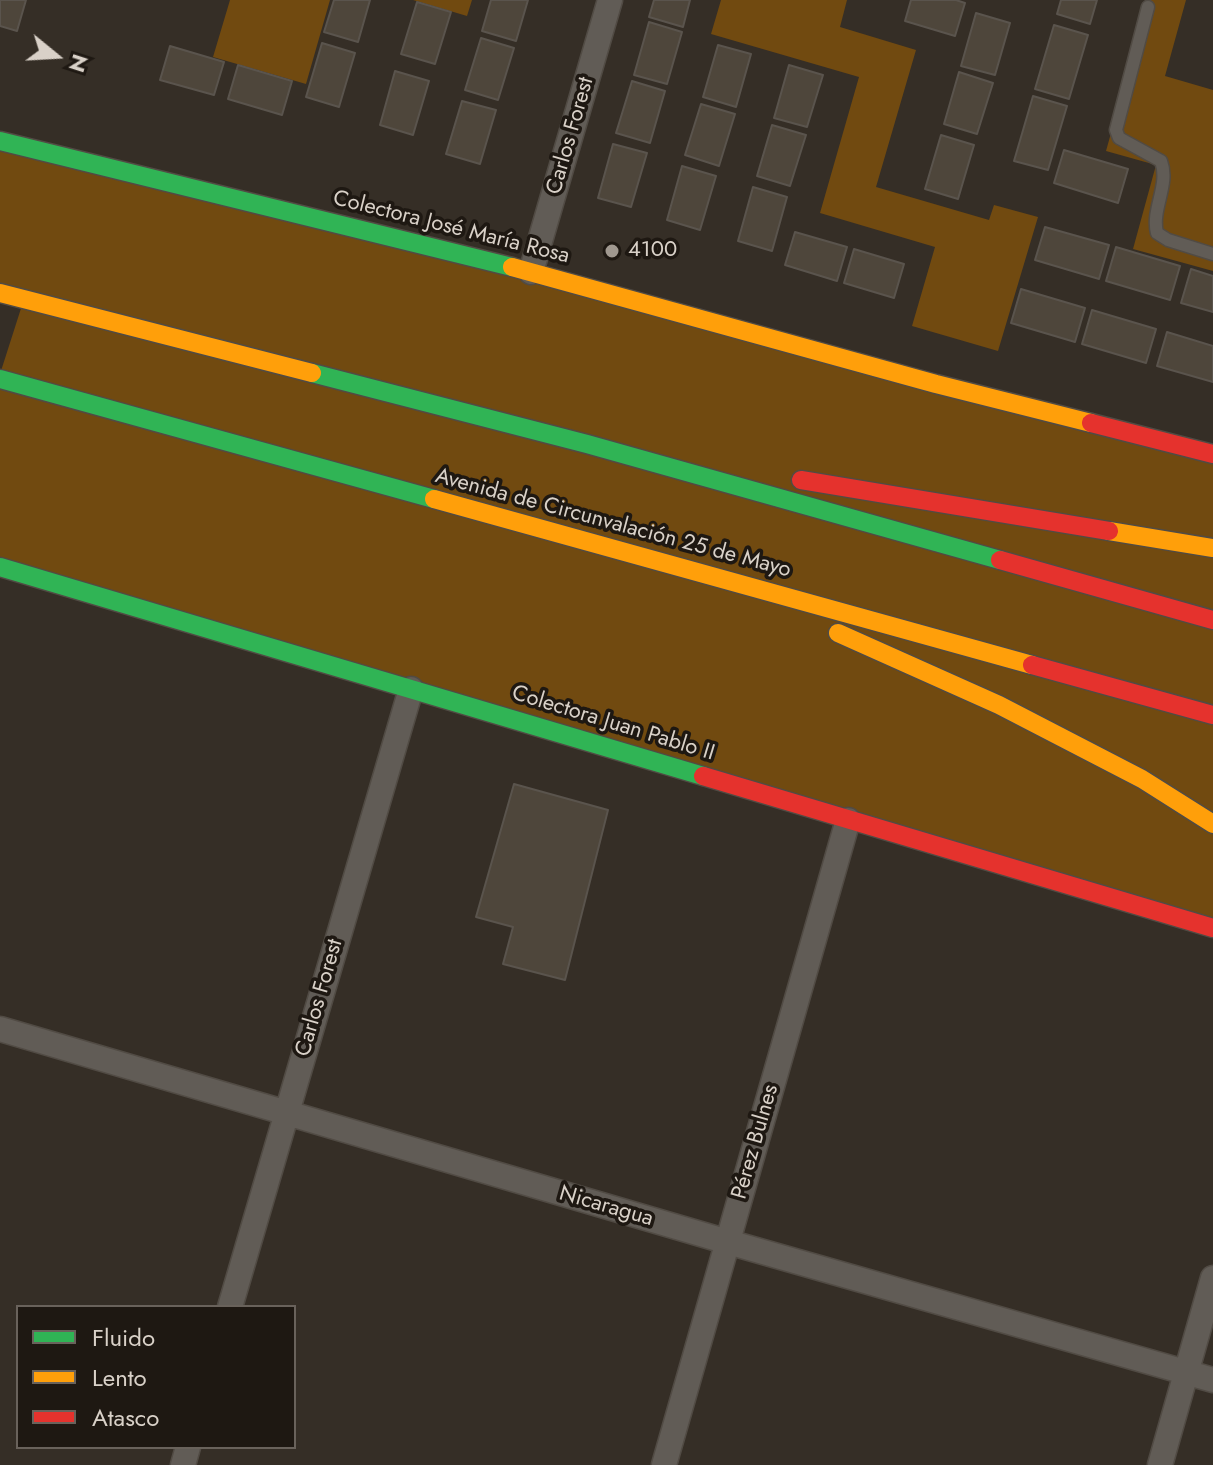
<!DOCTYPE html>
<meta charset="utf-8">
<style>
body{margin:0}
#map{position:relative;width:1213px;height:1465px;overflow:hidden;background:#352e26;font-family:Jost,sans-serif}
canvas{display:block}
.legend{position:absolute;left:16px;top:1305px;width:280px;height:144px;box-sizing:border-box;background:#1e1812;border:2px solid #69625b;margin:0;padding:10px 14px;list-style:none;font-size:24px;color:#d9d1c8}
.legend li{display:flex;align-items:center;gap:16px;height:40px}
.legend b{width:40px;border:2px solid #69625b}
.north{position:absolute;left:16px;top:16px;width:80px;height:80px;-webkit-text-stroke:6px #1e1812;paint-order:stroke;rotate:108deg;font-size:22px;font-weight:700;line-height:32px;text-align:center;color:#d9d1c8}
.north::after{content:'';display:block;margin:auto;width:28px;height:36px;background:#d9d1c8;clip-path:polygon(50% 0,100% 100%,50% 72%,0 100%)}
</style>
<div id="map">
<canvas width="1213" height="1465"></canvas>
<ul class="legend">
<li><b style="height:10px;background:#30b455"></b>Fluido</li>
<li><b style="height:10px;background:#ff9f0a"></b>Lento</li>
<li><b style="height:10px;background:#e5322d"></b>Atasco</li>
</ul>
<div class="north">N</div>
</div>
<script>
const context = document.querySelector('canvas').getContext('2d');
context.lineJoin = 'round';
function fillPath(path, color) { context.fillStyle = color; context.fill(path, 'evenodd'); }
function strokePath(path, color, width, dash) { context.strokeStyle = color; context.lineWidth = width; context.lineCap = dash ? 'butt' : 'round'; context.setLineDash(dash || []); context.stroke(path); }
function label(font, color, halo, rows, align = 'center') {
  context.font = font + ' Jost,sans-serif'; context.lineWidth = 7; context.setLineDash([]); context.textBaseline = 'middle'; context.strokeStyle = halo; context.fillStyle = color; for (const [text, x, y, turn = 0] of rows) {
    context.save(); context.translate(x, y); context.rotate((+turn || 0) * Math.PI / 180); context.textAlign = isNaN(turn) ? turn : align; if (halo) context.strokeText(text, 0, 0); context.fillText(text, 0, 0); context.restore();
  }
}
fillPath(new Path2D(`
 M 230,0 L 330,0 L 306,84 L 213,57 Z
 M 413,0 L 472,0 L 467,16 Z
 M 721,0 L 847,0 L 840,27 L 916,50 L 876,187 L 989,220 L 994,205 L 1038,217 L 998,351 L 912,326 L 935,247 L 820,213 L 859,77 L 711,34 Z
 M 1148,0 L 1186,0 L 1165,76 L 1213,90 L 1213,271 L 1133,249 L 1156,165 L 1106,151 Z
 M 0,141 L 1213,454 L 1213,928 L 0,567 L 0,374 L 24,299 L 0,293 Z`), '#714a10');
const building = new Path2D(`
 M 0,0 L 26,0 L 17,31 L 0,26 Z
 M 334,0 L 370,0 L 358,42 L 324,32 Z
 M 491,0 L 528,0 L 516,41 L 482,31 Z
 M 654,0 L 690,0 L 683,27 L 649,17 Z
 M 911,0 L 956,0 L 965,3 L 955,36 L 905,21 Z
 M 1061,0 L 1097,0 L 1090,24 L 1057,14 Z
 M 417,2 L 451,12 L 435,64 L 401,54 Z
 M 976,13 L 1010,23 L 995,75 L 961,66 Z
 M 649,22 L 682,32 L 667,84 L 634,75 Z
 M 1054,25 L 1088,35 L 1069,99 L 1035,89 Z
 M 481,38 L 514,48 L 498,100 L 465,90 Z
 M 322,43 L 355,53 L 339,107 L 306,97 Z
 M 718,45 L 751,54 L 736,107 L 703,97 Z
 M 170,46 L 224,62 L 214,95 L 160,80 Z
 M 238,65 L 292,81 L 282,115 L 228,99 Z
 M 789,65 L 823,75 L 807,127 L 774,118 Z
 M 395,71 L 429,81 L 413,135 L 380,125 Z
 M 959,72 L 993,83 L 977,134 L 944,124 Z
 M 632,81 L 665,91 L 650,143 L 616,133 Z
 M 1033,96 L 1067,106 L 1048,170 L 1014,161 Z
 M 462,101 L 496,110 L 480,164 L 446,154 Z
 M 701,104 L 735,114 L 719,166 L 685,155 Z
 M 772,125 L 806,135 L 790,186 L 757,176 Z
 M 941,135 L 974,145 L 958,199 L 925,189 Z
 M 613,144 L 647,153 L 631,207 L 598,198 Z
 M 1064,150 L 1128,169 L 1118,203 L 1054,183 Z
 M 682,166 L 716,176 L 700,230 L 667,220 Z
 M 753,187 L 787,197 L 772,251 L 738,241 Z
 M 1045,227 L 1109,245 L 1099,279 L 1035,260 Z
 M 795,232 L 847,247 L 837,281 L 785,265 Z
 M 1116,247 L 1180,266 L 1170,300 L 1106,281 Z
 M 854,249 L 904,264 L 894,298 L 844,283 Z
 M 1191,269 L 1213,276 L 1213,312 L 1181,303 Z
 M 1021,289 L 1085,308 L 1075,342 L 1011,323 Z
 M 1092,310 L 1156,329 L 1146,363 L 1082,344 Z
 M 1167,332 L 1213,346 L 1213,382 L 1157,366 Z
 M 514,784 L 608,810 L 565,980 L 503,964 L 513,927 L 476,917 Z`);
fillPath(building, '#4e463b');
strokePath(building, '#5a544d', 2);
const lane = new Path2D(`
 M 1148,7 L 1116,130 L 1119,138 L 1161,161 C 1170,185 1151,209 1157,233 L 1168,240 L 1213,254`);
const street = new Path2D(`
 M 531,272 L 610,0
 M 0,1029 L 728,1242 L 1213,1380
 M 230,1307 L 411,689
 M 183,1465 L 188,1447
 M 664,1465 L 848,820
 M 1160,1465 L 1213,1278`);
const fast = new Path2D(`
 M 0,141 L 512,267
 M 312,373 L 587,444 L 1000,560
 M 0,379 L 434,499
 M 0,567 L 703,776`);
const slow = new Path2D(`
 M 512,267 L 936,384 L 1091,423
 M 0,293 L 312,373
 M 434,499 L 1032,665
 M 1109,531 L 1213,548
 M 838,633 L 999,705 L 1142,779 L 1213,824`);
const jam = new Path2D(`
 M 1091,423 L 1213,454
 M 801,480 L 1109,531
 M 1000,560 L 1213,620
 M 1032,665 L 1213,715
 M 703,776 L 1213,928`);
strokePath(lane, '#514b44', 15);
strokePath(street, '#514b44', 27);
strokePath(fast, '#514b44', 21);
strokePath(slow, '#514b44', 21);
strokePath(jam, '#514b44', 21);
strokePath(lane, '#615c56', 12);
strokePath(street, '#615c56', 24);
strokePath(fast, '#30b455', 18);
strokePath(slow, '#ff9f0a', 18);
strokePath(jam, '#e5322d', 18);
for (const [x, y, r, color] of [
 [612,251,8,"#a0988f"]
]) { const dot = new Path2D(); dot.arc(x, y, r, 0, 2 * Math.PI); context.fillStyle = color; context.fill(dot); strokePath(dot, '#1e1812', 3); }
label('22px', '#d9d1c8', '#1e1812', [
 ["Carlos Forest",571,136,-74],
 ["Colectora José María Rosa",451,228,14],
 ["Avenida de Circunvalación 25 de Mayo",613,524,15],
 ["Colectora Juan Pablo II",613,724,17],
 ["Carlos Forest",320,998,-74],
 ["Pérez Bulnes",756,1142,-74],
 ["Nicaragua",606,1207,16]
]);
label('22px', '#d9d1c8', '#1e1812', [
 ["4100",628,251]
], 'left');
</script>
